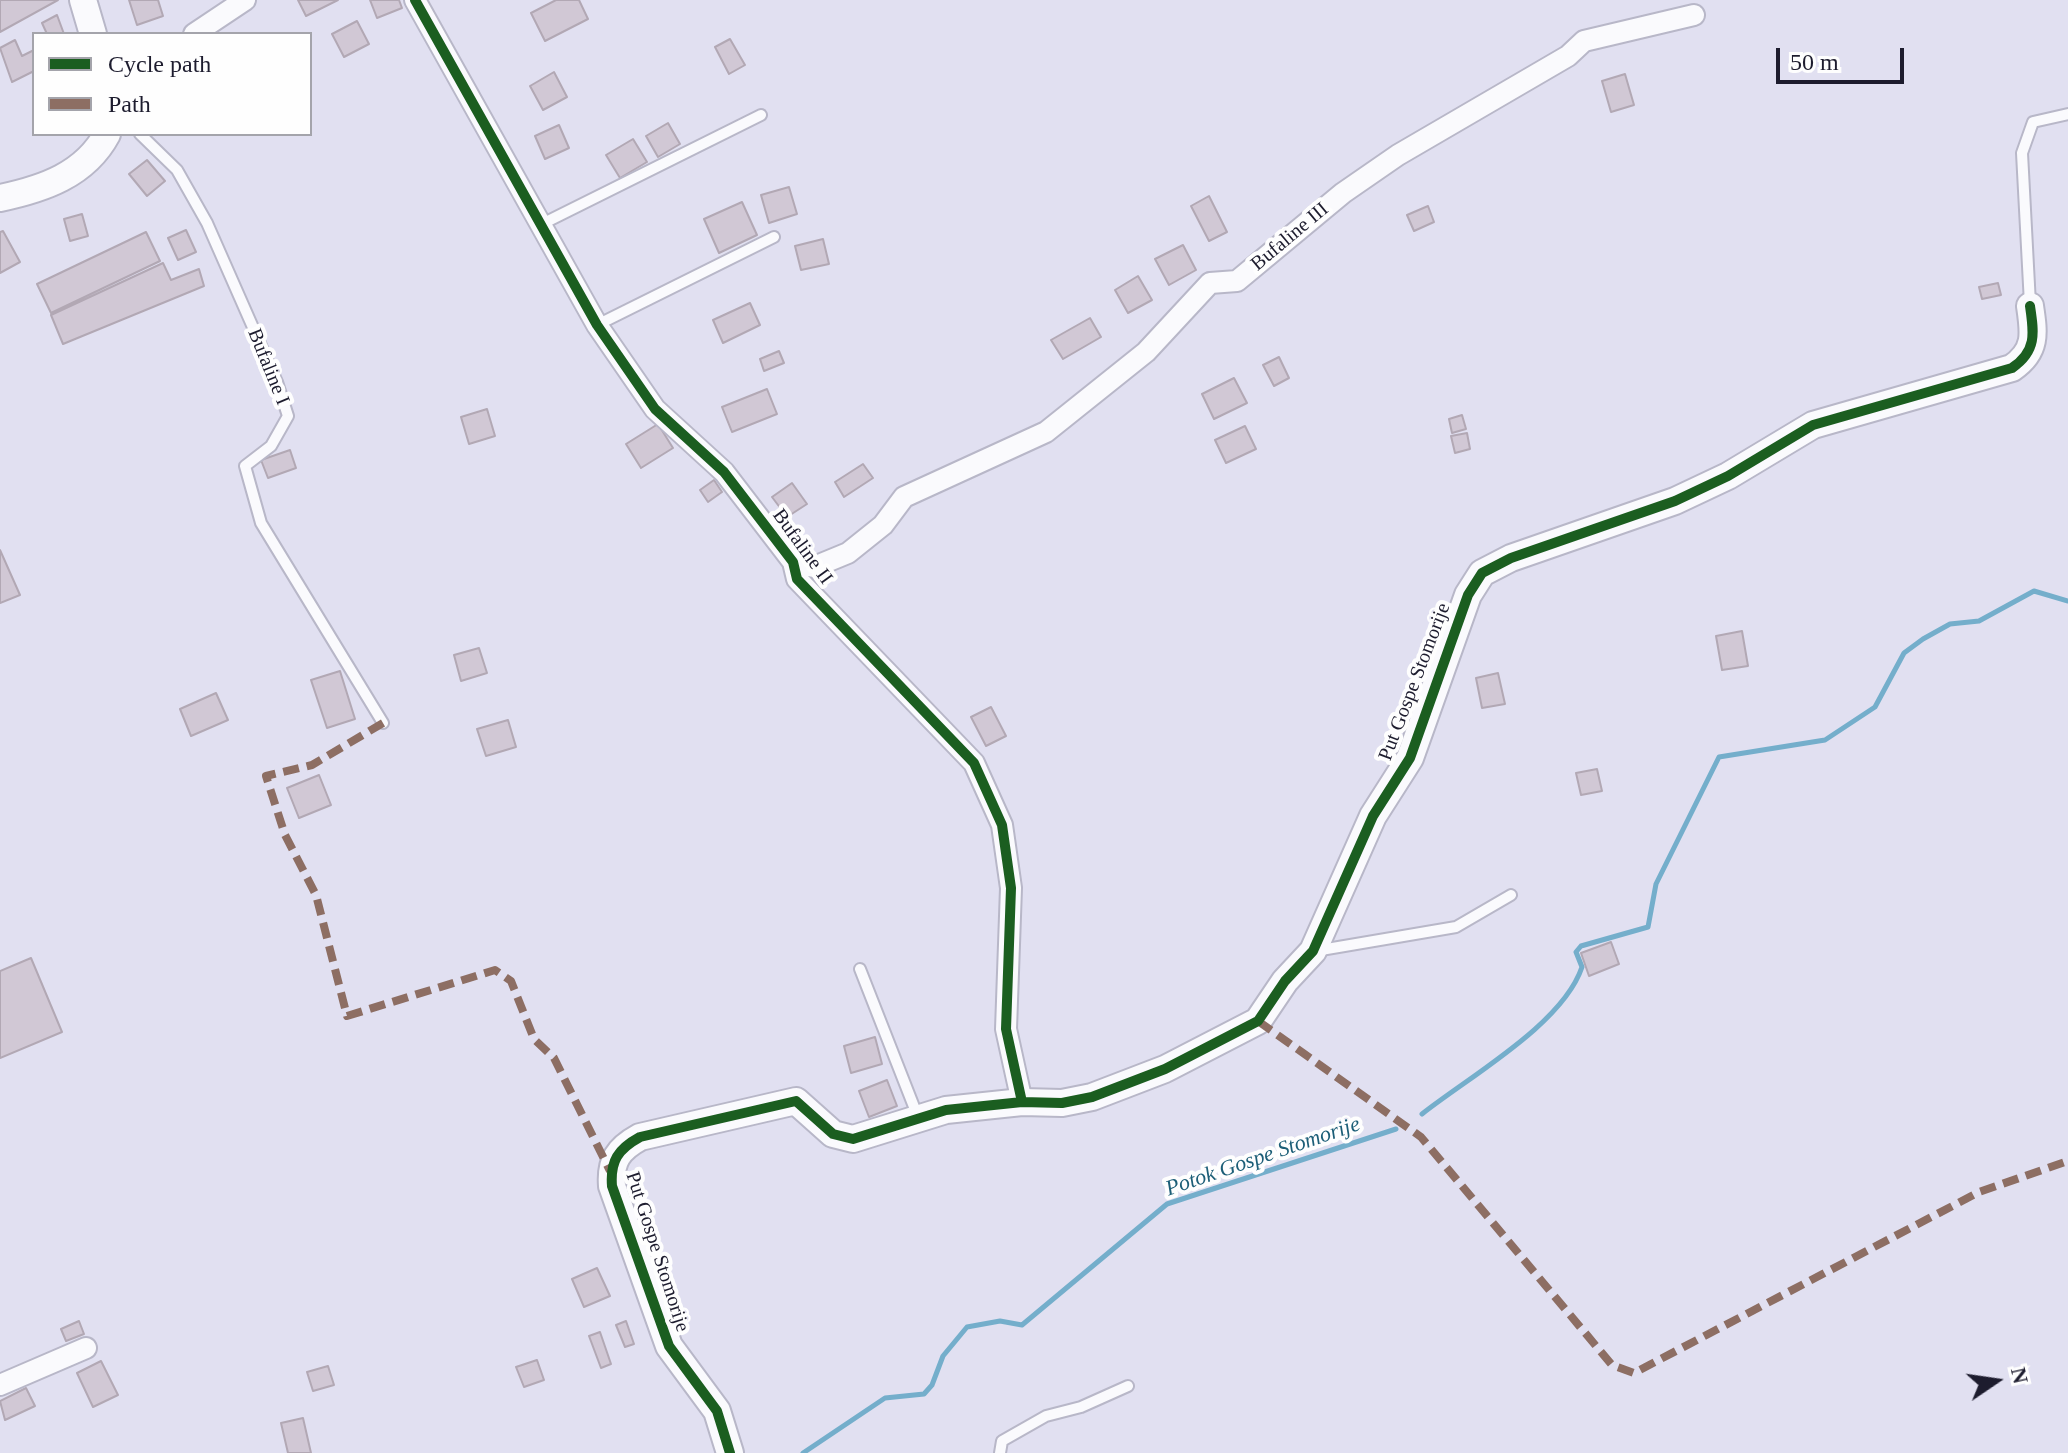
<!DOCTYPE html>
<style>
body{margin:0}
#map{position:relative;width:2068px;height:1453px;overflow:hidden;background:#e1e0f1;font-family:"Times New Roman",serif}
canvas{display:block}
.legend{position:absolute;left:32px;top:32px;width:280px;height:104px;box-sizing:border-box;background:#fefefe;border:2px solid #a4a4ab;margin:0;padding:10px 14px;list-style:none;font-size:24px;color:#1d1c2e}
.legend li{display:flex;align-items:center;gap:16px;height:40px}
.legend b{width:40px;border:2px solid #a4a4ab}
.north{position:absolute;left:1956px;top:1341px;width:80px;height:80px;-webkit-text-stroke:6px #fefefe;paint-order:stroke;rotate:77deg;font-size:22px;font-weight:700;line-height:32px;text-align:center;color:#1d1c2e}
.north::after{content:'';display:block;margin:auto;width:28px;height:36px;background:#1d1c2e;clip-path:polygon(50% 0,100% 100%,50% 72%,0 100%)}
.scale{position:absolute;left:1776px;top:48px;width:128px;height:36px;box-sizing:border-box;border:4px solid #1d1c2e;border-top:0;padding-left:10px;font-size:24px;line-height:28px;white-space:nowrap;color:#1d1c2e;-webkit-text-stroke:6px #fefefe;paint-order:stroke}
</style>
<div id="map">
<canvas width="2068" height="1453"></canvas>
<ul class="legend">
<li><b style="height:10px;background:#1b5e20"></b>Cycle path</li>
<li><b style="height:10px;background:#8d6e63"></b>Path</li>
</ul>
<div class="north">N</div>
<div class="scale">50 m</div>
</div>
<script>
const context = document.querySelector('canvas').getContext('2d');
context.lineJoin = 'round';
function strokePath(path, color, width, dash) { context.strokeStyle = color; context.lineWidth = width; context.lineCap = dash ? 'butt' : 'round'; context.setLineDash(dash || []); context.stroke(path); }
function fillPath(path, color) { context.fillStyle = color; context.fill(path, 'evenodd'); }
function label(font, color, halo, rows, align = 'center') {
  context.font = font + ' "Times New Roman",serif'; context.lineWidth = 8; context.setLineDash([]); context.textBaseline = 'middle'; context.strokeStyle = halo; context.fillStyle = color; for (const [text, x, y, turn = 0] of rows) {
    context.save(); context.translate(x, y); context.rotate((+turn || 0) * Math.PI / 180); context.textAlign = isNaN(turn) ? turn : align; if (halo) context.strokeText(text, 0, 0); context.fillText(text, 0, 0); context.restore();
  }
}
strokePath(new Path2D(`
 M 1422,1114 C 1470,1076 1563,1024 1582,967 L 1576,952 L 1581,946 L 1648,927 L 1656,884 L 1719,757 L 1825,740 L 1875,707 L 1904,653 L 1923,639 L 1950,624 L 1979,621 L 2034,591 L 2068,601
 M 803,1453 L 885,1398 L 924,1394 L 932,1385 L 943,1356 L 967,1327 L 1000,1321 L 1022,1325 L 1167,1204 L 1396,1129`), '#74aecb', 5);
const building = new Path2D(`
 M 0,0 L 58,0 L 0,32 Z
 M 129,0 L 158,0 L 163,16 L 137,25 Z
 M 298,0 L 338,0 L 306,16 Z
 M 370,0 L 399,0 L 402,8 L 377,18 Z
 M 556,0 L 579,0 L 588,19 L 545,41 L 531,13 Z
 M 57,15 L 64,34 L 47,34 L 42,23 Z
 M 357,21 L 369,44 L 344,57 L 332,34 Z
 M 730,39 L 745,65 L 729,74 L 715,47 Z
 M 15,40 L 22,56 L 34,50 L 34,71 L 12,82 L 0,48 Z
 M 554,72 L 567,97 L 543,110 L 530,86 Z
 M 1625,74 L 1634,105 L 1611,112 L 1602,81 Z
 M 668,123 L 680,144 L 658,157 L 646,136 Z
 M 559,125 L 569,148 L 545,159 L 535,136 Z
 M 633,139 L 647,162 L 620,178 L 606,155 Z
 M 147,160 L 165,181 L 147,196 L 129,174 Z
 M 789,187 L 797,214 L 769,223 L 761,195 Z
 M 1209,196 L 1227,232 L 1209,241 L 1191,206 Z
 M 742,202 L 757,235 L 719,253 L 704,219 Z
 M 1428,206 L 1434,222 L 1414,231 L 1407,215 Z
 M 82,214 L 88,236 L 70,241 L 64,219 Z
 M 186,230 L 196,252 L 178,260 L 168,238 Z
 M 3,231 L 20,262 L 0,273 L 0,232 Z
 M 146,232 L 160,261 L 51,313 L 37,284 Z
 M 823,239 L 829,264 L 801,270 L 795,246 Z
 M 1183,245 L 1196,270 L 1169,285 L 1155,259 Z
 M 163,263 L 171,280 L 199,269 L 204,286 L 63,344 L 51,315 Z
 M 1138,276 L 1152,300 L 1128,313 L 1115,290 Z
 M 1998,283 L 2001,295 L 1982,299 L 1979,287 Z
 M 750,303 L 760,325 L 723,343 L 713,320 Z
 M 1090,318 L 1101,337 L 1063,359 L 1051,340 Z
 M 779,351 L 784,363 L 764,371 L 760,359 Z
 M 1279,357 L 1289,378 L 1274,386 L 1263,365 Z
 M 1234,378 L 1247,403 L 1214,419 L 1202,394 Z
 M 767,389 L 777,414 L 732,432 L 722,407 Z
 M 487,409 L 495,436 L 469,444 L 461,417 Z
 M 1462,415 L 1466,429 L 1452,433 L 1449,419 Z
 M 658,424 L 673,448 L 641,468 L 626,444 Z
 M 1245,426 L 1256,449 L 1226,463 L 1215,440 Z
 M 1467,433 L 1470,449 L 1455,453 L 1451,436 Z
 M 290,450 L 296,468 L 268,478 L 261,460 Z
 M 863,464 L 873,478 L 844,497 L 835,482 Z
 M 714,480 L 722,492 L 708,502 L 700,490 Z
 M 792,483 L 807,504 L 787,517 L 772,497 Z
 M 0,550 L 20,595 L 0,603 Z
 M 1742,631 L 1748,666 L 1722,670 L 1716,636 Z
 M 479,648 L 487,673 L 461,681 L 454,655 Z
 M 340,671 L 355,719 L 327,728 L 311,680 Z
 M 1498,673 L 1505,704 L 1482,708 L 1476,678 Z
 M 216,693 L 228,720 L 191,736 L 180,709 Z
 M 991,707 L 1006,736 L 986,746 L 971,717 Z
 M 508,720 L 516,747 L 486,756 L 477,729 Z
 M 1597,769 L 1602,791 L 1581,795 L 1576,773 Z
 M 319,775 L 331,805 L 299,818 L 287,788 Z
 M 1611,942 L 1619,964 L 1589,976 L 1581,953 Z
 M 31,958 L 62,1032 L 0,1058 L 0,971 Z
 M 875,1037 L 882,1064 L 851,1073 L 844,1046 Z
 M 887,1080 L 897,1106 L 869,1117 L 859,1091 Z
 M 597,1268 L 610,1296 L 584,1307 L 572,1279 Z
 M 79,1321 L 84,1334 L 66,1341 L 61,1329 Z
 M 626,1321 L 634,1344 L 625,1347 L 616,1325 Z
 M 600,1332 L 611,1364 L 601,1368 L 589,1336 Z
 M 537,1360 L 544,1380 L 524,1387 L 516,1367 Z
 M 101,1361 L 118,1395 L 93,1407 L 77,1373 Z
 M 328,1366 L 334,1385 L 313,1391 L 307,1372 Z
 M 26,1388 L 35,1406 L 5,1420 L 0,1401 Z
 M 303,1418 L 311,1453 L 288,1453 L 281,1423 Z`);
fillPath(building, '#d1c8d5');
strokePath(building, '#b2a8b4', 2);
const service = new Path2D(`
 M 140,134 L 177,170 L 207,223 L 277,382 L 288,416 L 271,446 L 245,466 L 261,523 L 383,723
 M 542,224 L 761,115
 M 2030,304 L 2022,153 L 2033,122 L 2068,114
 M 597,325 L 774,237
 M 1315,951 L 1456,927 L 1511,895
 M 860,969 L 918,1117
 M 1000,1453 L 1002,1441 L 1046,1416 L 1081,1407 L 1128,1386`);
const minor = new Path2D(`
 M 415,0 L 597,325 L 655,409 L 724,472 L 793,562 L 797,579 L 974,763 L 1002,825 L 1011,888 L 1006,1029 L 1022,1102
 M 194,34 L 245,0
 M 793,562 L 814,567 L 848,553 L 883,525 L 904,497 L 1046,432 L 1146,352 L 1210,283 L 1237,281 L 1343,193 L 1398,155 L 1568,56 L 1584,41 L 1694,15
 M 0,1385 L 86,1348`);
const tertiary = new Path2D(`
 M 83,0 L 93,34
 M 0,198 C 43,189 85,175 107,134
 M 730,1453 L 717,1411 L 669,1346 L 612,1186 C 610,1161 618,1149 640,1137 L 796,1101 L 833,1134 L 853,1139 L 946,1110 L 1022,1102 L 1062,1103 L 1092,1097 L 1165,1069 L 1258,1021 L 1285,981 L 1313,951 L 1373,816 L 1410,758 L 1468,595 L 1482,573 L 1511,558 L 1675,501 L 1728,476 L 1813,425 L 2012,368 C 2037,351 2034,333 2030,306`);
strokePath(service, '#b8b7c8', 14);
strokePath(minor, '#b8b7c8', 24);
strokePath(tertiary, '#b8b7c8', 30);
strokePath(service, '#fafafd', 10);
strokePath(minor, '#fafafd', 20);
strokePath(tertiary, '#fafafd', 26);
strokePath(new Path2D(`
 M 383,723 L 312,765 L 266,776 L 285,835 L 316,895 L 347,1016 L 495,970 L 511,981 L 534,1039 L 554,1058 L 610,1171
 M 1258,1021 L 1421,1137 L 1612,1365 L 1634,1373 L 1979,1192 L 2068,1161`), '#8d6e63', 8, [16, 8]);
strokePath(new Path2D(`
 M 415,0 L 597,325 L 655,409 L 724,472 L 793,562 L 797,579 L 974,763 L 1002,825 L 1011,888 L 1006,1029 L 1022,1102
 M 730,1453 L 717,1411 L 669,1346 L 612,1186 C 610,1161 618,1149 640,1137 L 796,1101 L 833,1134 L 853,1139 L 946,1110 L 1022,1102 L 1062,1103 L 1092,1097 L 1165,1069 L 1258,1021 L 1285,981 L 1313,951 L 1373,816 L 1410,758 L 1468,595 L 1482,573 L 1511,558 L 1675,501 L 1728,476 L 1813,425 L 2012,368 C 2037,351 2034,333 2030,306`), '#1b5e20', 10);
label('20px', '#1d1c2e', '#fefefe', [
 ["Bufaline III",1290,237,-40],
 ["Bufaline I",268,367,68],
 ["Bufaline II",802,547,54],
 ["Put Gospe Stomorije",1415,682,-69],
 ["Put Gospe Stomorije",657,1252,72]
]);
label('italic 22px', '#1c5e77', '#fefefe', [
 ["Potok Gospe Stomorije",1263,1157,-19]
]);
</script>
